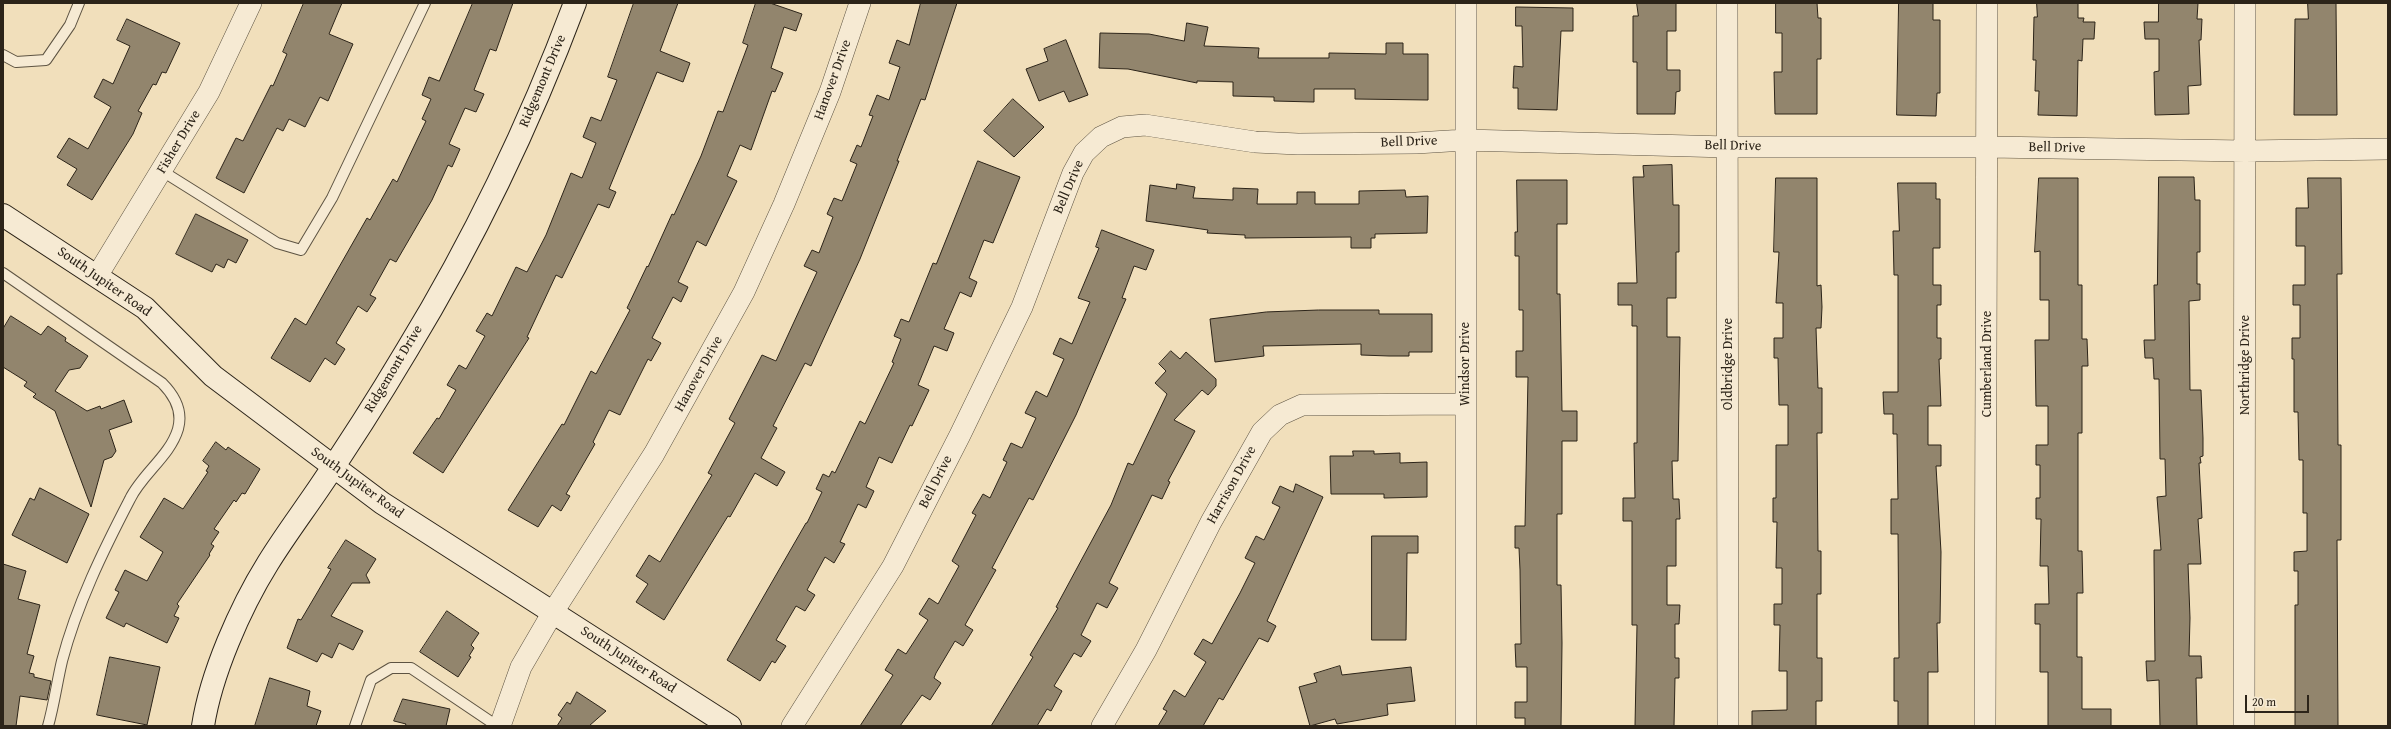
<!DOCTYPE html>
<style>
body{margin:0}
#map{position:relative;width:2391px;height:729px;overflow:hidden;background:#f1dfbb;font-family:"Gentium Book Plus",serif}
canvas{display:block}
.frame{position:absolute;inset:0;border:4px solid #2c2419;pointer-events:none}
.scale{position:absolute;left:2245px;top:695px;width:64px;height:18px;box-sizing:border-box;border:2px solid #2c2419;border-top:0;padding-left:5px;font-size:12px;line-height:14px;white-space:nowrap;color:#2c2419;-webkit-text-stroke:3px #f6ead3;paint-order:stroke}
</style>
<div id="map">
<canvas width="2391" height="729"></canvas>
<div class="frame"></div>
<div class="scale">20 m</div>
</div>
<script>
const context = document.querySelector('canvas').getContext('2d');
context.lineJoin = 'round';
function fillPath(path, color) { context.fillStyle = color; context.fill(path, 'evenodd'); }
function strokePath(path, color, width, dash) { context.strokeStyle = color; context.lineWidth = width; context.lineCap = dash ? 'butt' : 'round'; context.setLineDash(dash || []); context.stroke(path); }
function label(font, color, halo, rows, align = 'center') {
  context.font = font + ' "Gentium Book Plus",serif'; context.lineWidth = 3; context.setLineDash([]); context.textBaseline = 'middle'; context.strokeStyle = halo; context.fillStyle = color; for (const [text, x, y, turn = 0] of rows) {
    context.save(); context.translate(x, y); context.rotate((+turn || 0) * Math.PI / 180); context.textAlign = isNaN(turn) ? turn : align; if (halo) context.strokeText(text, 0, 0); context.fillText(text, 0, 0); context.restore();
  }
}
const building = new Path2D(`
 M 304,3 L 342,3 L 329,34 L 353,44 L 328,101 L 320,97 L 305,127 L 289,119 L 283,131 L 277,128 L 244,193 L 216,178 L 236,138 L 243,141 L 271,85 L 273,86 L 287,54 L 283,52 Z
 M 473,3 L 513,3 L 496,51 L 490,49 L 474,90 L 484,94 L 476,112 L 465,108 L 449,144 L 460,149 L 452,167 L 448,165 L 432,200 L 396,262 L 390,259 L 370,295 L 376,298 L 367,312 L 358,306 L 336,343 L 345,349 L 335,365 L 325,358 L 310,382 L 271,358 L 295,318 L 306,325 L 367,218 L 370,220 L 393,179 L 397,182 L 426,121 L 422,119 L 431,99 L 422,95 L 429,77 L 439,81 Z
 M 634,3 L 678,3 L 660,51 L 690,63 L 683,82 L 657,72 L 609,189 L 616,192 L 609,208 L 598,204 L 562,278 L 556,275 L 527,337 L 529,338 L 443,473 L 413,453 L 437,418 L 439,419 L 456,390 L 447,385 L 459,365 L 466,369 L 485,336 L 476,331 L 487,313 L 492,316 L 516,267 L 527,272 L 546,235 L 571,173 L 582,178 L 596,143 L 583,137 L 591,117 L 601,121 L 617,80 L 608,77 Z
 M 756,3 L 770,3 L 802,14 L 796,31 L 784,27 L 771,68 L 783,73 L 775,92 L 772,91 L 751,150 L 740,145 L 727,176 L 737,181 L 706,246 L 697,241 L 678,282 L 688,287 L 681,302 L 673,297 L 652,338 L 661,343 L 651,361 L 648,359 L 620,415 L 609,410 L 593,442 L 595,444 L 566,494 L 570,496 L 561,511 L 552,505 L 538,527 L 508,510 L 562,424 L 564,425 L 591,371 L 596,374 L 630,310 L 627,308 L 647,266 L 648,267 L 672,214 L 674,215 L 701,156 L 718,111 L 723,112 L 748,45 L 743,43 Z
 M 921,3 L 957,3 L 925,100 L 921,99 L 897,161 L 899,161 L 860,259 L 811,366 L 805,363 L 773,426 L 777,428 L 761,458 L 785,472 L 777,486 L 755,473 L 730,517 L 728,516 L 664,620 L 636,602 L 648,584 L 636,576 L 649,555 L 660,562 L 712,475 L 708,473 L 735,423 L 729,419 L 762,355 L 776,361 L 817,272 L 804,266 L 812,250 L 819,253 L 833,217 L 827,214 L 834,198 L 842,201 L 857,164 L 850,161 L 857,145 L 861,147 L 873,116 L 869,115 L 877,95 L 889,100 L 900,67 L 889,63 L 897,40 L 909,45 Z
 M 1637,3 L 1676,3 L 1676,31 L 1667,31 L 1667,70 L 1680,70 L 1680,91 L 1676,92 L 1675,114 L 1637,114 L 1637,62 L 1633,62 L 1633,16 L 1638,16 Z
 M 1776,3 L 1817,3 L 1818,18 L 1821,18 L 1821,59 L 1817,59 L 1817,114 L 1775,114 L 1774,72 L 1782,72 L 1782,33 L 1776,33 Z
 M 1899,3 L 1933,3 L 1933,20 L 1940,20 L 1940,93 L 1937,93 L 1936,116 L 1897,115 Z
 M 2037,3 L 2078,3 L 2078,18 L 2084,18 L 2083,22 L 2095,22 L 2094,39 L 2083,39 L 2082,61 L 2078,60 L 2077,116 L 2038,115 L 2039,91 L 2035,91 L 2036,60 L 2033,60 L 2034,17 L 2037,17 Z
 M 2159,3 L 2198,3 L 2197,19 L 2202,19 L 2201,40 L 2199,40 L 2201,85 L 2188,86 L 2189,114 L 2155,115 L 2154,72 L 2159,71 L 2159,39 L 2145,39 L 2144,22 L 2158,22 Z
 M 2308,3 L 2336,3 L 2337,115 L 2294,115 L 2295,19 L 2308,19 Z
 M 1516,7 L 1573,8 L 1573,31 L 1561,31 L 1557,110 L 1518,109 L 1518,88 L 1513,88 L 1514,66 L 1523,67 L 1522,26 L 1516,26 Z
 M 127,19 L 180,43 L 166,73 L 162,72 L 156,85 L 153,84 L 138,111 L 142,113 L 133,134 L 92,200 L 67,185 L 77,169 L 57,157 L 69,138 L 88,149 L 111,107 L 94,97 L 103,79 L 113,84 L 130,46 L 117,40 Z
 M 1187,23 L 1208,27 L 1204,46 L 1259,48 L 1258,58 L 1329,58 L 1329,53 L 1386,54 L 1386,43 L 1403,43 L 1403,54 L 1428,54 L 1428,100 L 1355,99 L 1355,89 L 1314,89 L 1314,102 L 1274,101 L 1274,97 L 1233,96 L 1233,82 L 1197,81 L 1197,83 L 1128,69 L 1099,68 L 1100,33 L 1149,34 L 1184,41 Z
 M 1066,40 L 1088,95 L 1069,102 L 1064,91 L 1039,101 L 1026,69 L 1048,61 L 1044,49 Z
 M 1013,99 L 1044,127 L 1014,157 L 984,131 Z
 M 978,161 L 1020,177 L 993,243 L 984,240 L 969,278 L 977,282 L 971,297 L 960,292 L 944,329 L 954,333 L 947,351 L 934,346 L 918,385 L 929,390 L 912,426 L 910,425 L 892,463 L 879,457 L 866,487 L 874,491 L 866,508 L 858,504 L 840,542 L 845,544 L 834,563 L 825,557 L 807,590 L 815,595 L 805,611 L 796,606 L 776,640 L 786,646 L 775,663 L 772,661 L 760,681 L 727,660 L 806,523 L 807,523 L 822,492 L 816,489 L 823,474 L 829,477 L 832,471 L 835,473 L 860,421 L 865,424 L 894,363 L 892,362 L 901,339 L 894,336 L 901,319 L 909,322 L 933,263 L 936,264 Z
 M 1672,165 L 1673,205 L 1679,205 L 1679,252 L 1676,252 L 1676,298 L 1667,298 L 1667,337 L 1680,337 L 1678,461 L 1672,461 L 1673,499 L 1679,499 L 1680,519 L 1676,519 L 1676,566 L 1667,566 L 1667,605 L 1680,605 L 1679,624 L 1675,624 L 1675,658 L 1679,658 L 1679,678 L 1675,678 L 1674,726 L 1635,726 L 1637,625 L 1632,625 L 1632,521 L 1623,521 L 1623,498 L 1635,498 L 1634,443 L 1637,443 L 1637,326 L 1632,326 L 1632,305 L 1618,305 L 1618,283 L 1637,283 L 1633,177 L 1644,177 L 1643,166 Z
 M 2159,177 L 2194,177 L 2195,200 L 2200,200 L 2200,252 L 2197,252 L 2197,284 L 2200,284 L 2200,300 L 2189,301 L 2190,390 L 2201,390 L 2203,438 L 2203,456 L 2200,457 L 2201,463 L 2199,463 L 2202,518 L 2198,519 L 2201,564 L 2188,564 L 2190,618 L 2189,656 L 2201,656 L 2202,678 L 2196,678 L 2197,726 L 2160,726 L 2159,680 L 2147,681 L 2146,661 L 2155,661 L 2154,558 L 2154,550 L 2161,550 L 2157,497 L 2166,496 L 2165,459 L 2160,459 L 2159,379 L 2154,379 L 2153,358 L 2145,358 L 2144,340 L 2155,340 L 2154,285 L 2157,285 Z
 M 1776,178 L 1817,178 L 1817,286 L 1821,285 L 1822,307 L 1821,328 L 1816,328 L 1818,388 L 1822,388 L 1822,433 L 1817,433 L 1818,551 L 1821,551 L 1821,594 L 1817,594 L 1817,658 L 1822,658 L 1822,701 L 1816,701 L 1816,726 L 1752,726 L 1752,711 L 1787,710 L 1787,671 L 1779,671 L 1780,625 L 1774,625 L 1774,604 L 1782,604 L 1782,568 L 1776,568 L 1777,522 L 1773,522 L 1773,498 L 1776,498 L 1776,445 L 1788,445 L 1788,405 L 1779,405 L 1778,358 L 1774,358 L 1774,338 L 1783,338 L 1783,303 L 1776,303 L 1779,252 L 1774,252 Z
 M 2039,178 L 2078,178 L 2078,285 L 2082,285 L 2082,339 L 2087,339 L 2088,366 L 2082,366 L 2082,433 L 2078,433 L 2078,551 L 2082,551 L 2083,593 L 2077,593 L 2077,657 L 2082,657 L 2082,709 L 2111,709 L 2111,726 L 2048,726 L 2048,672 L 2040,672 L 2040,624 L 2035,624 L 2035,604 L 2049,604 L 2048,566 L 2040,566 L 2041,519 L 2036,519 L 2036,498 L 2040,498 L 2040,465 L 2036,465 L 2036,445 L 2048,445 L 2048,406 L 2036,406 L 2035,340 L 2049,340 L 2049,300 L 2040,300 L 2040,251 L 2035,252 Z
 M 2308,178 L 2341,178 L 2342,274 L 2337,274 L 2338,445 L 2341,445 L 2341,540 L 2337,540 L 2338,726 L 2295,726 L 2295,605 L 2298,605 L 2298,571 L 2294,571 L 2294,552 L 2307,551 L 2307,513 L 2303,513 L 2303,460 L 2299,460 L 2298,412 L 2294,412 L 2294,359 L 2292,359 L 2292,338 L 2300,338 L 2300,305 L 2293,305 L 2293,285 L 2305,285 L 2305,246 L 2296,246 L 2296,208 L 2308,208 Z
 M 1517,180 L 1567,180 L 1567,224 L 1557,224 L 1557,294 L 1560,294 L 1562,411 L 1577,411 L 1577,441 L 1562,441 L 1562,514 L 1557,514 L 1557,585 L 1561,585 L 1562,643 L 1561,726 L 1525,726 L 1525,718 L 1515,718 L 1515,702 L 1527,702 L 1527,667 L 1516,667 L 1515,644 L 1521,644 L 1520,570 L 1519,548 L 1515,548 L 1515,526 L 1525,526 L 1528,377 L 1516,377 L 1516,351 L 1523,351 L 1523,310 L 1519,310 L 1519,256 L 1515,256 L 1515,232 L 1517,232 Z
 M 1898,183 L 1936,183 L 1936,199 L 1940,199 L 1940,248 L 1933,248 L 1933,285 L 1941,285 L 1941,305 L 1937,305 L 1937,338 L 1941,338 L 1941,359 L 1939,359 L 1941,406 L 1928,406 L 1928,445 L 1941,445 L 1941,466 L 1936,466 L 1941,552 L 1940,623 L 1937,623 L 1938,672 L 1928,672 L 1928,726 L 1898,726 L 1898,701 L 1894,701 L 1894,658 L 1899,658 L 1898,534 L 1891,534 L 1891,499 L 1898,499 L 1897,434 L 1893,434 L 1893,414 L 1884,414 L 1883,392 L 1898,392 L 1898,275 L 1894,275 L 1893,231 L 1899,231 Z
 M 1177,184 L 1195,187 L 1193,198 L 1233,200 L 1233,188 L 1258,189 L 1257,204 L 1297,204 L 1297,192 L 1315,192 L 1315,204 L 1359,204 L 1359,191 L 1405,190 L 1406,197 L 1428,196 L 1427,233 L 1375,234 L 1375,238 L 1371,238 L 1371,248 L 1351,248 L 1351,237 L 1245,238 L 1245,235 L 1207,233 L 1208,230 L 1146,221 L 1150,185 L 1176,189 Z
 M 196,214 L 248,240 L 236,263 L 228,259 L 224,268 L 216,264 L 212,272 L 176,254 Z
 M 1102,230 L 1154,250 L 1146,270 L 1134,266 L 1122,298 L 1126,299 L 1076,415 L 1033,500 L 1029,498 L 992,568 L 996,570 L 965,625 L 973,630 L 963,646 L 955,641 L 936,673 L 934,678 L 941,683 L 930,700 L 922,695 L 900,726 L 860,726 L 893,675 L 885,670 L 898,649 L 906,654 L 928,620 L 919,614 L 929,598 L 938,604 L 959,566 L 952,561 L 976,515 L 972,513 L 983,494 L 990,498 L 1007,462 L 1003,460 L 1011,443 L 1022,448 L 1036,418 L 1025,413 L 1036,391 L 1047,397 L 1064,359 L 1053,354 L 1060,338 L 1072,344 L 1090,302 L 1078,298 L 1099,248 L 1096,247 Z
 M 1319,310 L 1379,310 L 1379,314 L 1432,314 L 1432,352 L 1409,352 L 1409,356 L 1389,356 L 1361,355 L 1361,344 L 1263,346 L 1264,356 L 1215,362 L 1210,319 L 1266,312 Z
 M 11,316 L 41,335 L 48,326 L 66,338 L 65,341 L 88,356 L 80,368 L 69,370 L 55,391 L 87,411 L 100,406 L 101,409 L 124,400 L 132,422 L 109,430 L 116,451 L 112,457 L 104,460 L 91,507 L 55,411 L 33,397 L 36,394 L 24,386 L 27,382 L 3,367 L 3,329 Z
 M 1171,351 L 1180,359 L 1186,352 L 1216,379 L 1216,386 L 1208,395 L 1202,390 L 1174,420 L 1195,431 L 1168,481 L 1170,482 L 1162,499 L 1152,495 L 1109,583 L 1118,588 L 1107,608 L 1097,603 L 1081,635 L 1091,641 L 1081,657 L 1074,653 L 1054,686 L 1062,691 L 1051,711 L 1047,709 L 1037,726 L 991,726 L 1033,657 L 1030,655 L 1058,608 L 1056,607 L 1111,505 L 1128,463 L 1133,465 L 1167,394 L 1155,383 L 1166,371 L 1159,364 Z
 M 216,442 L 226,450 L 228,447 L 260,469 L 245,494 L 242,493 L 236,502 L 234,500 L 214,529 L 219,532 L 211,544 L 214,546 L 209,554 L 210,555 L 177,604 L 179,606 L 174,616 L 179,618 L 167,643 L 126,623 L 124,627 L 106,618 L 119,592 L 115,590 L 125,570 L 147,581 L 163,552 L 140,537 L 164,498 L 183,509 L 208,472 L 206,471 L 209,466 L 203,461 Z
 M 1353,451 L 1374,451 L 1374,454 L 1400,453 L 1400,463 L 1427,462 L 1427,497 L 1384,498 L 1384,494 L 1331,494 L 1330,456 L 1353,456 Z
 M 1296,484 L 1323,497 L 1267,621 L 1276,626 L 1268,642 L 1259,638 L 1223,700 L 1219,698 L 1203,726 L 1158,726 L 1167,711 L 1163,709 L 1174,690 L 1185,697 L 1206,662 L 1194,654 L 1203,639 L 1212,644 L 1240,593 L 1255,563 L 1245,558 L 1256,536 L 1264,540 L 1280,507 L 1272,503 L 1280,486 L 1293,492 Z
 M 40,488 L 89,514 L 67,563 L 12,535 L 30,498 L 34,500 Z
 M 1372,536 L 1418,536 L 1418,553 L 1407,553 L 1406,640 L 1372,640 Z
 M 346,540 L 376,559 L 366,575 L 370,583 L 352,583 L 331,616 L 363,631 L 353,650 L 339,643 L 332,658 L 322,653 L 317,662 L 287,648 L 298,619 L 301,620 L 331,569 L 328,568 Z
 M 3,564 L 26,571 L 18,599 L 40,605 L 27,654 L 34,656 L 29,673 L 34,674 L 34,677 L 51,681 L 47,700 L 20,696 L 16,726 L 3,726 Z
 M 447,611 L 479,633 L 471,645 L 474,648 L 469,656 L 471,657 L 458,677 L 420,652 Z
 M 110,657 L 160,667 L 147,725 L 97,715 Z
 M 1340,666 L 1342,675 L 1411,667 L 1415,701 L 1387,704 L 1388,715 L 1337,724 L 1335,719 L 1310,726 L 1299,687 L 1317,682 L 1314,674 Z
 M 270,678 L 310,691 L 307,706 L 321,711 L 316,726 L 255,726 Z
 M 577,692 L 606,711 L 589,726 L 557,726 L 562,718 L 558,715 L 567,702 L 570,704 Z
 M 403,699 L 450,709 L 446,726 L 405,726 L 406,724 L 394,721 Z`);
fillPath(building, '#92856d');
strokePath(building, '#2c2419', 1);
const lane = new Path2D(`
 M 3,55 L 16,62 L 46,60 L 70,25 L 79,3
 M 162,171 L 277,243 L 301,250 L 332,198 L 425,3
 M 3,273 L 162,383 C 175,396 183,411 178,429 C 170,456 142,474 130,499 C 103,551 77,604 62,661 C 57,682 54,705 48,726
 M 355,726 L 371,680 L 391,668 L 411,668 L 497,726`);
const street = new Path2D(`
 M 1466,3 L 1466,726
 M 1727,3 L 1728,726
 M 97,276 L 209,92 L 251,3
 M 500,726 L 521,667 L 553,612 L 654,454 L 744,292 L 784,204 L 830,92 L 860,3
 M 792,726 L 893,566 L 960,435 L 1022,307 L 1073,173 L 1084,153 L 1101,137 L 1122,127 L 1145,125 L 1255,142 L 1298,144 L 1416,143 L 1465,140 L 1728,147 L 1988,147 L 2245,151 L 2388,149
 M 1102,726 L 1146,650 L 1211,522 L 1262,432 L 1280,415 L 1302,405 L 1465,404
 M 1985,726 L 1987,3
 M 2244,726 L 2245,3`);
const secondary = new Path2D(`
 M 3,215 L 145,308 L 213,376 L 382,503 L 730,726
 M 203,726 C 211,674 240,608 268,563 C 284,537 302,513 319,488 C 350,443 379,397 407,350 C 474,240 530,123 575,3`);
strokePath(lane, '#5d5342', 12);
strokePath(street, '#5d5342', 22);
strokePath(secondary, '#2c2419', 24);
strokePath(lane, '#f6ead3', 10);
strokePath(street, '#f6ead3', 21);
strokePath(secondary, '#f6ead3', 22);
label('14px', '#2c2419', '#f6ead3', [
 ["Hanover Drive",833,80,-70],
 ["Ridgemont Drive",543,81,-67],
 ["Fisher Drive",179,142,-59],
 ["Bell Drive",1409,142,-2],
 ["Bell Drive",1733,146,1],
 ["Bell Drive",2057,148,1],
 ["Bell Drive",1069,187,-67],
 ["South Jupiter Road",104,282,35],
 ["Windsor Drive",1465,364,-90],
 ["Oldbridge Drive",1728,364,-90],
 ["Cumberland Drive",1987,364,-90],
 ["Northridge Drive",2245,365,-90],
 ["Ridgemont Drive",394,369,-59],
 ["Hanover Drive",699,374,-61],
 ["Bell Drive",936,482,-63],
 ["South Jupiter Road",357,483,36],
 ["Harrison Drive",1232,485,-61],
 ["South Jupiter Road",628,660,33]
]);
</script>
